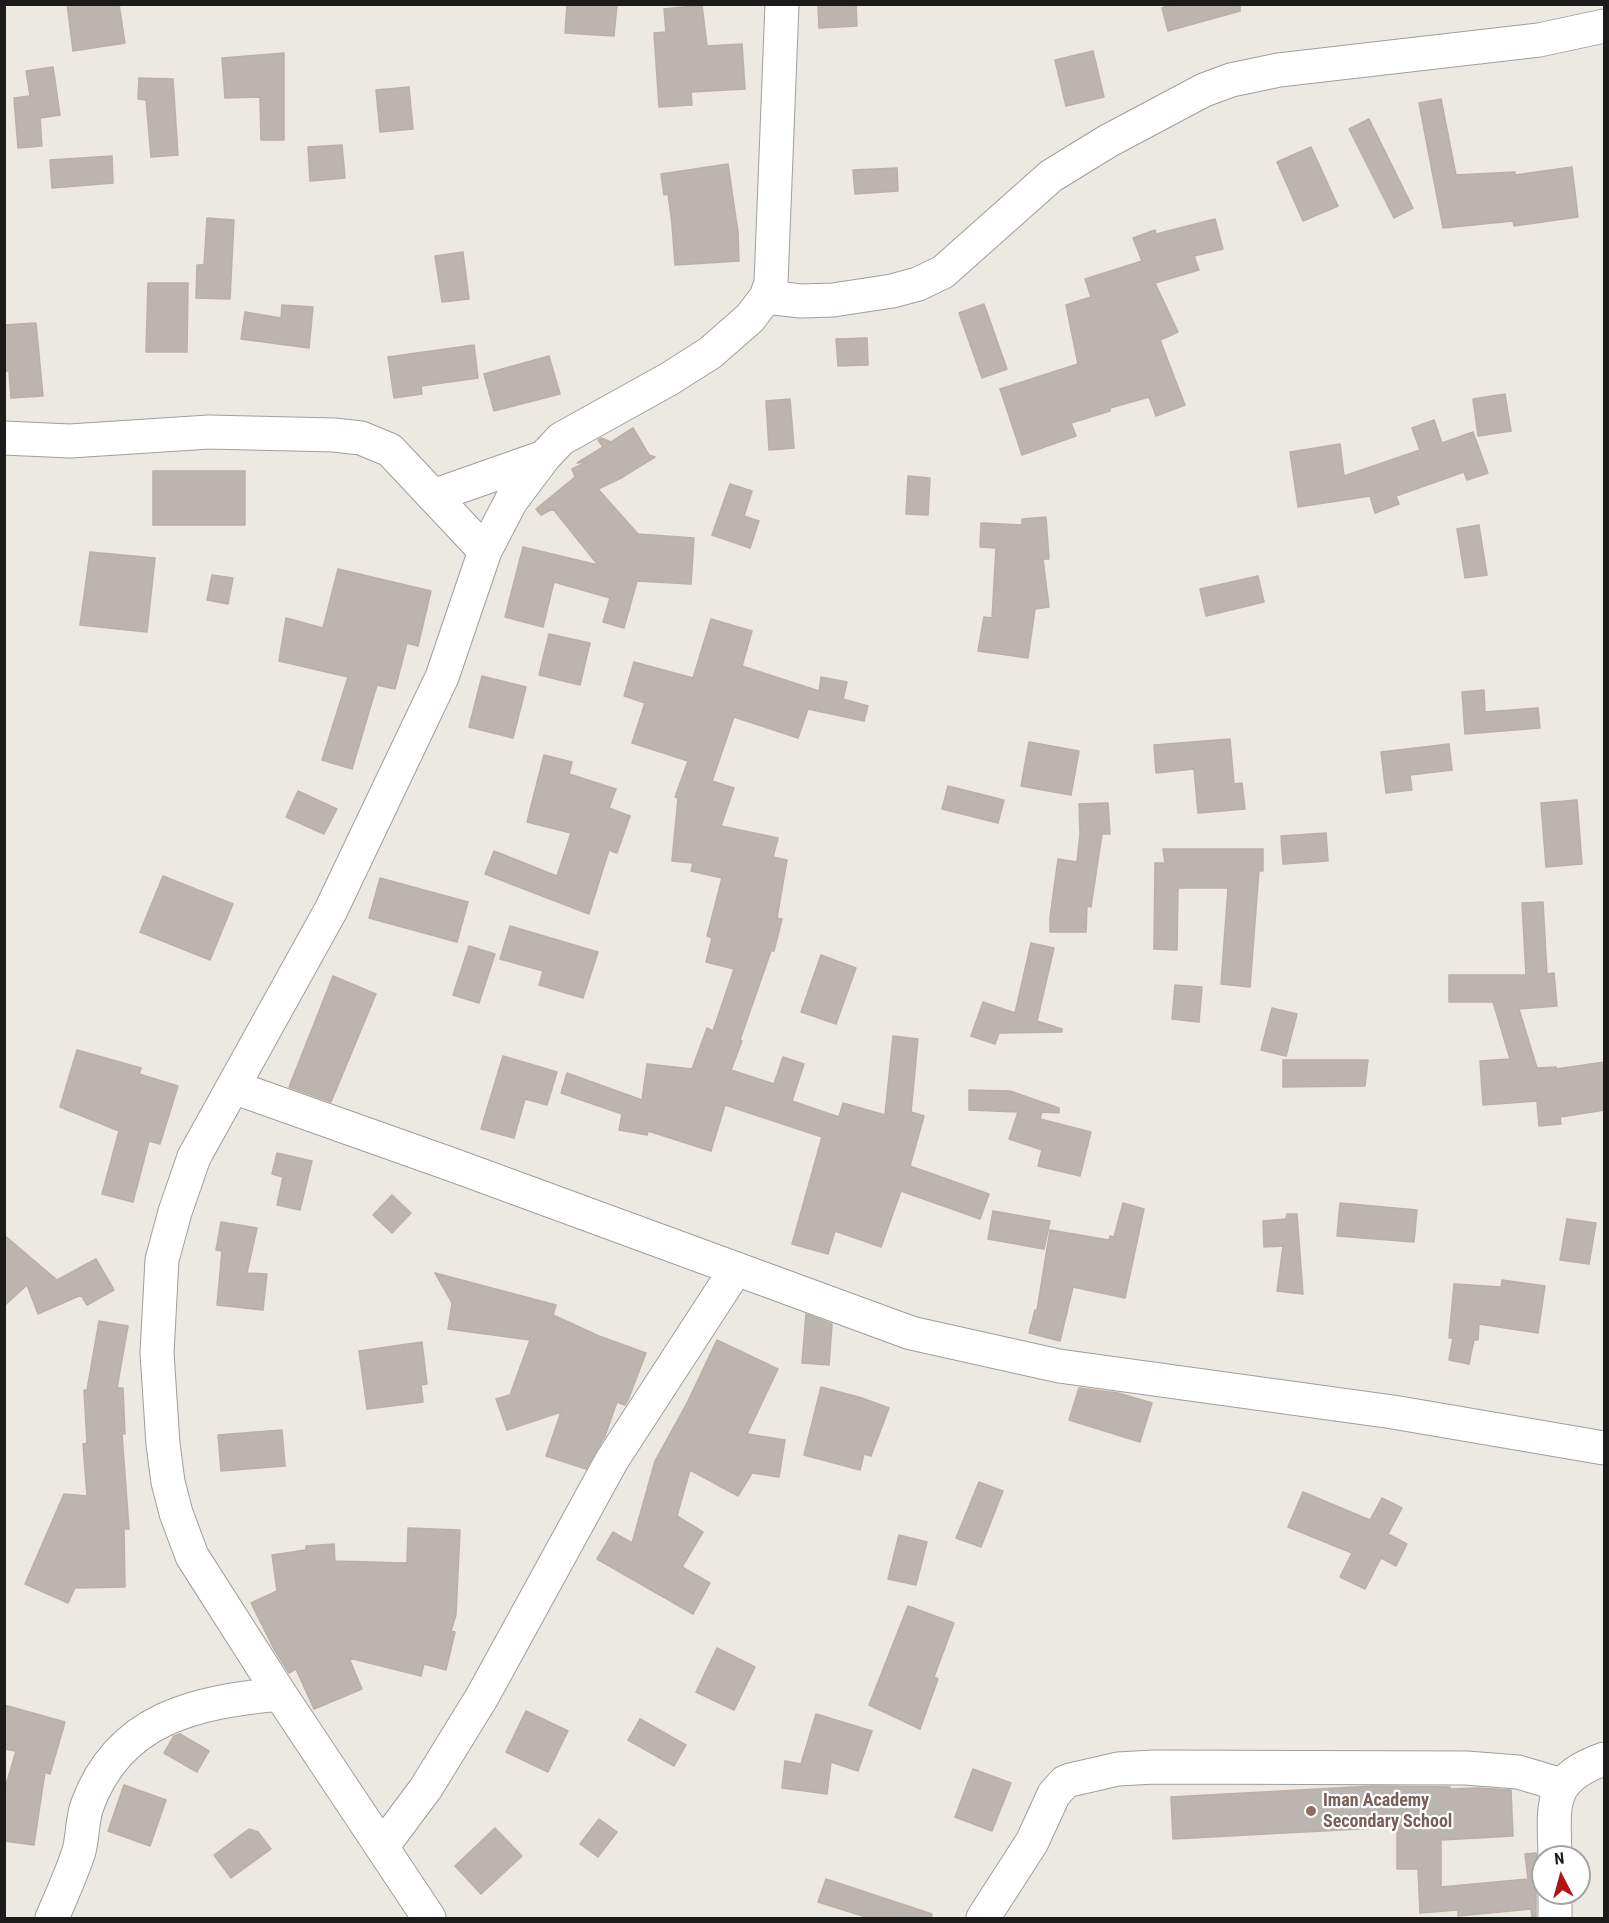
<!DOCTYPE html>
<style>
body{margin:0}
#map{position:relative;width:1609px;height:1923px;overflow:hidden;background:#ece8e2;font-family:"Roboto Condensed",sans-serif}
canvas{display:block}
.frame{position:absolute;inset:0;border:6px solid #1b1b1b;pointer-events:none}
.north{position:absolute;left:1531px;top:1845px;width:60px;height:60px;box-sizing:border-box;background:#fff;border:2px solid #a4a4a4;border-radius:50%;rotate:354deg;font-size:16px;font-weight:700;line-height:24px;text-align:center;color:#1b1b1b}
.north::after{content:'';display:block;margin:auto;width:21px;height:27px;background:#b31314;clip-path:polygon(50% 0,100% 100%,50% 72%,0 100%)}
</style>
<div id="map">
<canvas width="1609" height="1923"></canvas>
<div class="frame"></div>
<div class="north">N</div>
</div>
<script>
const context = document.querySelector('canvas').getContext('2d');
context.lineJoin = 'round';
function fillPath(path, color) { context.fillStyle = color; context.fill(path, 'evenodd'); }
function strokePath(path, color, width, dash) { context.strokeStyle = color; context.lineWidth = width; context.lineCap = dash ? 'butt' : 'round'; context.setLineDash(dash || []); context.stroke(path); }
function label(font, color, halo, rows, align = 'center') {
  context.font = font + ' "Roboto Condensed",sans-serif'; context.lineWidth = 4.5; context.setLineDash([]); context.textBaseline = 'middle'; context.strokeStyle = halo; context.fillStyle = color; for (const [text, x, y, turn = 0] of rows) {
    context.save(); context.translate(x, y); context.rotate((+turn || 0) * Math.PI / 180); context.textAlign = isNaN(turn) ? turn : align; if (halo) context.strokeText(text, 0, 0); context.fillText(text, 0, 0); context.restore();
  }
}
const building = new Path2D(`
 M 67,4 L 119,4 L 125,43 L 73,51 Z
 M 567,4 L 617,4 L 614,36 L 565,33 Z
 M 818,4 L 856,4 L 857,26 L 819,28 Z
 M 1173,4 L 1240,4 L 1240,11 L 1168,31 L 1162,8 Z
 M 702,5 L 707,46 L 742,44 L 745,89 L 691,92 L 692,105 L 659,107 L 654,33 L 666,32 L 664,9 Z
 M 1093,51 L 1104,97 L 1066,106 L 1055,60 Z
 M 284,53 L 284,140 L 261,140 L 260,97 L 225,98 L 222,58 Z
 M 53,67 L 60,115 L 40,118 L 42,146 L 18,148 L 14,98 L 30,96 L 26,71 Z
 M 139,78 L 173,79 L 178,155 L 151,157 L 146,100 L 138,99 Z
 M 409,87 L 413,129 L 380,132 L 376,90 Z
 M 1441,99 L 1456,175 L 1515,172 L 1515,175 L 1572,167 L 1578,217 L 1514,226 L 1513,221 L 1443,228 L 1419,103 Z
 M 1369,119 L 1413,208 L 1394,218 L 1349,129 Z
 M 342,145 L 345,178 L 310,181 L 308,147 Z
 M 1311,147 L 1338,206 L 1303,221 L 1277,162 Z
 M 112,156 L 113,183 L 52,188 L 50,160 Z
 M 728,164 L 738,232 L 739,261 L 675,265 L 672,224 L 668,194 L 664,195 L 661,174 Z
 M 897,168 L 898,191 L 855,194 L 853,170 Z
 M 207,218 L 234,220 L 230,299 L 196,298 L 197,265 L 204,265 Z
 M 1215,219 L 1223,249 L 1194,256 L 1199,270 L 1155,283 L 1178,332 L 1160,340 L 1185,405 L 1156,416 L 1149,397 L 1110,408 L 1110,411 L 1071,423 L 1076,436 L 1022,455 L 1000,389 L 1078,364 L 1066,305 L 1091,297 L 1085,279 L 1142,261 L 1133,238 L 1155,230 L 1156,234 Z
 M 463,252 L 469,299 L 442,302 L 435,256 Z
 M 148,283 L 188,283 L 187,352 L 146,352 Z
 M 984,304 L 1007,369 L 982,378 L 959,313 Z
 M 282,305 L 313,307 L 309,348 L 241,339 L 245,312 L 281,318 Z
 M 36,323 L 43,396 L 11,398 L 9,371 L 4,371 L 4,325 Z
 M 867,338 L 868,365 L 838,366 L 836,339 Z
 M 474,345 L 478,378 L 421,386 L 422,394 L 394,398 L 388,357 Z
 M 549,356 L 560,394 L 494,411 L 484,374 Z
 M 1505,394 L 1511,431 L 1478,436 L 1473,399 Z
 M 790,399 L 794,448 L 769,450 L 766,401 Z
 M 1434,420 L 1442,443 L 1473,432 L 1488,473 L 1467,480 L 1464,472 L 1396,496 L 1399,504 L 1375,513 L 1370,496 L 1298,507 L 1290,452 L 1340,444 L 1344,476 L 1420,450 L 1412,428 Z
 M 633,428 L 649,455 L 655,457 L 621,478 L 598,489 L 638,534 L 694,538 L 691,584 L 637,581 L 624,628 L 603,622 L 610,598 L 554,582 L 543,627 L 505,617 L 523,547 L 598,565 L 553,509 L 541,515 L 536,509 L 575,477 L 572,469 L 587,462 L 577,463 L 603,447 L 598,440 L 601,438 L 611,442 Z
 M 153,471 L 245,471 L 245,525 L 153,525 Z
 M 908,476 L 930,478 L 928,515 L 906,514 Z
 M 730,484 L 752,491 L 744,516 L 759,521 L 750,548 L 712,535 Z
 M 1046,517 L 1049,559 L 1043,559 L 1049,607 L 1035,609 L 1028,658 L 978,651 L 984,617 L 992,618 L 996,548 L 980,547 L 981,523 L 1022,525 L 1022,519 Z
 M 1479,525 L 1487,575 L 1465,578 L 1457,529 Z
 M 90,552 L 155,558 L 147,632 L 80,625 Z
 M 338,569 L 431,591 L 418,646 L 407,643 L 395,689 L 377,685 L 352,769 L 322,760 L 348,677 L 279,661 L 286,618 L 323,628 Z
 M 212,575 L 233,578 L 228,604 L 207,600 Z
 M 1258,576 L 1264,602 L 1206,616 L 1200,589 Z
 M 711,619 L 752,631 L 742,666 L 819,691 L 821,677 L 847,682 L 843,699 L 868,706 L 864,721 L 808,709 L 798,738 L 734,717 L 712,781 L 734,788 L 721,826 L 778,838 L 773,857 L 787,860 L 777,918 L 782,919 L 774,951 L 771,951 L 740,1040 L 742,1041 L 731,1070 L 774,1084 L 783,1057 L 804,1064 L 792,1101 L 839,1117 L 843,1103 L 885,1115 L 893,1036 L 918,1039 L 911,1112 L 924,1116 L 910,1166 L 989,1194 L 980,1219 L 901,1191 L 881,1247 L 835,1231 L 828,1254 L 792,1244 L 822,1137 L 725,1105 L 711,1151 L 648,1131 L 647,1135 L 619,1130 L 622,1114 L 561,1093 L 567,1073 L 642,1100 L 647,1064 L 692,1069 L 707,1028 L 713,1031 L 734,969 L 706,962 L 712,938 L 707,936 L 722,878 L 691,871 L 693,863 L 672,861 L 678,798 L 675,797 L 688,761 L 632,743 L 645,703 L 624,696 L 634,662 L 693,678 Z
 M 549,634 L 590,643 L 580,685 L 539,675 Z
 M 482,676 L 526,687 L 513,738 L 469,727 Z
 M 1484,690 L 1485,712 L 1538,708 L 1540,728 L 1465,734 L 1462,692 Z
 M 1230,739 L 1234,784 L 1242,783 L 1245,809 L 1198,813 L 1194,769 L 1156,773 L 1154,745 Z
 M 1029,742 L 1079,751 L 1071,795 L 1021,786 Z
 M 1449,744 L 1452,770 L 1410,775 L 1412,790 L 1386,793 L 1381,752 Z
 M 544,755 L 572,762 L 569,774 L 616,789 L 609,808 L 630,816 L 617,853 L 609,850 L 589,914 L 485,874 L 494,851 L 557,876 L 571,833 L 527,822 Z
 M 948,786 L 1004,800 L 998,823 L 942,809 Z
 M 298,791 L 337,809 L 324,834 L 286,817 Z
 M 1577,800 L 1582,864 L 1546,867 L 1541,803 Z
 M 1108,803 L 1110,834 L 1102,834 L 1091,907 L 1087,906 L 1086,932 L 1050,932 L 1050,917 L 1058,859 L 1077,862 L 1080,834 L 1079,804 Z
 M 1326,833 L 1328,861 L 1283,864 L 1281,836 Z
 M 1163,849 L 1263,849 L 1263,871 L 1259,871 L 1250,987 L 1221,984 L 1228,888 L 1178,888 L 1177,950 L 1154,949 L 1155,863 L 1165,863 Z
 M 163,876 L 233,904 L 210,960 L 140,932 Z
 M 380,878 L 468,902 L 457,942 L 369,918 Z
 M 1543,902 L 1547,974 L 1554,973 L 1557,1006 L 1519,1009 L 1537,1068 L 1556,1067 L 1556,1069 L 1605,1062 L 1605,1110 L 1560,1117 L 1561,1124 L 1539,1126 L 1537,1101 L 1483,1105 L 1480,1061 L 1510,1059 L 1493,1002 L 1449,1002 L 1449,975 L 1526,975 L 1522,903 Z
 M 510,926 L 598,952 L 583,998 L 539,985 L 543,971 L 500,959 Z
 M 1031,943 L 1054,948 L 1037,1021 L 1062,1029 L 1062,1032 L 999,1033 L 995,1044 L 971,1036 L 983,1002 L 1015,1013 Z
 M 469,946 L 495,954 L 479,1003 L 453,995 Z
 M 821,955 L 856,968 L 836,1024 L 801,1012 Z
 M 333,976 L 376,994 L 331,1102 L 289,1087 Z
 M 1175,985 L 1202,987 L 1199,1022 L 1172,1019 Z
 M 1272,1008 L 1297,1014 L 1286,1056 L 1261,1050 Z
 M 77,1050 L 141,1068 L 139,1074 L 178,1086 L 160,1144 L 149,1141 L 133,1202 L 102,1194 L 119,1131 L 60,1107 Z
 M 503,1056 L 557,1072 L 547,1105 L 525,1099 L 514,1138 L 481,1129 Z
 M 1283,1060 L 1368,1060 L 1365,1086 L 1283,1087 Z
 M 969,1090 L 1010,1091 L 1059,1108 L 1059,1113 L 1042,1112 L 1040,1119 L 1091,1132 L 1080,1176 L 1038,1166 L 1042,1150 L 1009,1139 L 1018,1112 L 969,1110 Z
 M 277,1153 L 312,1161 L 300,1210 L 277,1205 L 283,1177 L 272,1174 Z
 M 392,1195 L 411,1213 L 392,1233 L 373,1215 Z
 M 1123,1203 L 1144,1209 L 1125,1298 L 1073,1287 L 1060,1341 L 1029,1333 L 1035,1310 L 1037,1310 L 1050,1230 L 1109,1240 L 1110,1236 L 1114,1237 Z
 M 1340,1203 L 1417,1210 L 1414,1242 L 1337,1236 Z
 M 993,1211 L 1050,1221 L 1044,1249 L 988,1239 Z
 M 1287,1214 L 1297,1214 L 1303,1294 L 1277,1291 L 1283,1246 L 1264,1247 L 1263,1221 L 1286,1219 Z
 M 1567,1219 L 1596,1223 L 1589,1264 L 1560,1260 Z
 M 221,1222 L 257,1228 L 247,1273 L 267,1274 L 263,1310 L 217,1305 L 222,1251 L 216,1250 Z
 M 4,1235 L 57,1280 L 96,1259 L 114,1290 L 87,1305 L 81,1295 L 38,1314 L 27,1285 L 4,1306 Z
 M 435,1273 L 556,1305 L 553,1315 L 599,1336 L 646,1353 L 628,1400 L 625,1405 L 617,1402 L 605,1436 L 586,1469 L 546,1456 L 561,1412 L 507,1430 L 496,1399 L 510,1395 L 530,1340 L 448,1329 L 452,1303 Z
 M 1502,1280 L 1545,1286 L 1538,1333 L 1479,1324 L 1478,1340 L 1474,1340 L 1469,1364 L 1449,1360 L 1453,1338 L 1449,1338 L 1454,1284 L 1501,1287 Z
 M 806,1314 L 832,1324 L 829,1365 L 802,1363 Z
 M 99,1321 L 128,1326 L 117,1388 L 123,1388 L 125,1434 L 122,1434 L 129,1529 L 124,1529 L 125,1587 L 75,1588 L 68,1603 L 25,1584 L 64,1494 L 87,1496 L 83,1444 L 87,1443 L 84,1390 L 87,1390 Z
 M 717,1340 L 778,1369 L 747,1434 L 785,1440 L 779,1477 L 752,1473 L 738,1496 L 690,1470 L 677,1516 L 703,1532 L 682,1567 L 710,1583 L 693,1614 L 597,1559 L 613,1532 L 632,1543 L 655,1461 L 687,1403 Z
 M 422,1342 L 427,1384 L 421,1385 L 423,1402 L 367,1409 L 359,1351 Z
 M 821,1387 L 862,1398 L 889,1408 L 871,1456 L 864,1454 L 860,1470 L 804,1455 Z
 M 1079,1388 L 1118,1393 L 1152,1403 L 1140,1442 L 1069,1420 Z
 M 282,1430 L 285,1466 L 221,1471 L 218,1435 Z
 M 979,1482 L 1003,1491 L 981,1547 L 956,1538 Z
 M 1303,1492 L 1370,1520 L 1382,1498 L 1402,1508 L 1388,1534 L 1407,1544 L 1396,1566 L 1381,1558 L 1365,1589 L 1340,1577 L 1352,1553 L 1288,1527 Z
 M 408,1528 L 460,1530 L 456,1615 L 451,1631 L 455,1632 L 446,1670 L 424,1664 L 421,1676 L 349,1658 L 362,1689 L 314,1709 L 296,1669 L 289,1673 L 274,1649 L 251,1603 L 277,1591 L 272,1555 L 306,1550 L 306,1546 L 334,1544 L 335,1561 L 407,1563 Z
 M 899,1535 L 927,1542 L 916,1585 L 888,1579 Z
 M 908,1606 L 954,1623 L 934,1677 L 938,1679 L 920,1729 L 869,1705 Z
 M 717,1648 L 755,1667 L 734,1710 L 696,1692 Z
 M 4,1705 L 65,1722 L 50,1774 L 45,1772 L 34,1845 L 4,1841 L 4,1792 L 16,1751 L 4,1749 Z
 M 526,1711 L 568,1731 L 548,1772 L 506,1752 Z
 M 816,1714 L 872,1731 L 858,1771 L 831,1762 L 827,1794 L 782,1788 L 785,1761 L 801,1764 Z
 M 640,1719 L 686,1745 L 674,1766 L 628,1740 Z
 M 180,1734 L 209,1751 L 197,1772 L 164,1753 L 174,1736 Z
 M 973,1769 L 1011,1783 L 992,1831 L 955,1817 Z
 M 124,1785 L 166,1800 L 150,1846 L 108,1831 Z
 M 1373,1786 L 1450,1787 L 1450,1789 L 1478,1788 L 1511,1790 L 1513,1836 L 1441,1840 L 1441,1887 L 1528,1879 L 1525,1854 L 1536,1853 L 1539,1866 L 1543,1871 L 1543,1879 L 1539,1884 L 1536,1892 L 1536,1918 L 1532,1918 L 1531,1909 L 1458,1916 L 1458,1910 L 1420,1913 L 1418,1869 L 1397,1869 L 1397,1827 L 1173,1839 L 1171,1797 Z
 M 599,1819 L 617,1832 L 598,1857 L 580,1844 Z
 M 495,1828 L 522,1856 L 481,1894 L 455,1866 Z
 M 249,1829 L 258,1832 L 271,1849 L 231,1878 L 214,1855 Z
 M 826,1879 L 932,1914 L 931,1918 L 869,1918 L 818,1902 Z`);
fillPath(building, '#bcb4af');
strokePath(building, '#bcafa5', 1.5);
const minor = new Path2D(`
 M 766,297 L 801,301 L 833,300 L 892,291 L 918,284 L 943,272 L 1051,176 L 1108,141 L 1204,90 L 1231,80 L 1279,70 L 1539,40 L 1604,26
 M 4,438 L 70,441 L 209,432 L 334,435 L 361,438 L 390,450 L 485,551
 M 433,496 L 544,457
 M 233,1087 L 453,1165 L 911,1333 L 1059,1366 L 1393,1412 L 1604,1448
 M 382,1847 L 426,1788 L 482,1697 L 612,1460 L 736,1269
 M 1555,1857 C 1554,1805 1547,1779 1604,1759
 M 1555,1893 L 1555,1918
 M 52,1918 C 61,1897 72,1873 79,1851 C 83,1836 82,1820 87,1806 C 119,1717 197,1702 280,1694
 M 429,1918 L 280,1694 L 192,1556 L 176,1513 L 168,1482 L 163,1444 L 157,1353 L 162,1260 L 175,1212 L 194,1157 L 331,910 L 442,677 L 485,551 L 511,501 L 544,457 L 561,439 L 669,379 L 710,353 L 750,318 L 766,297 L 771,283 L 782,4
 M 983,1918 L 1032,1842 L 1054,1794 L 1065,1782 L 1070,1780 L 1118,1769 L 1154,1767 L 1466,1768 L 1518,1772 L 1562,1785`);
strokePath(minor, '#9f9f9f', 35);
strokePath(minor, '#fff', 33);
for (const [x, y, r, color] of [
 [1311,1811,6,"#8d6e63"]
]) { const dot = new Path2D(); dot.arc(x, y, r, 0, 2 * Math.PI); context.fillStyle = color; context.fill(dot); strokePath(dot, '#fff', 2); }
label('bold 18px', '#785e54', '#fff', [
 ["Iman Academy",1323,1801],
 ["Secondary School",1323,1822]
], 'left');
</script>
